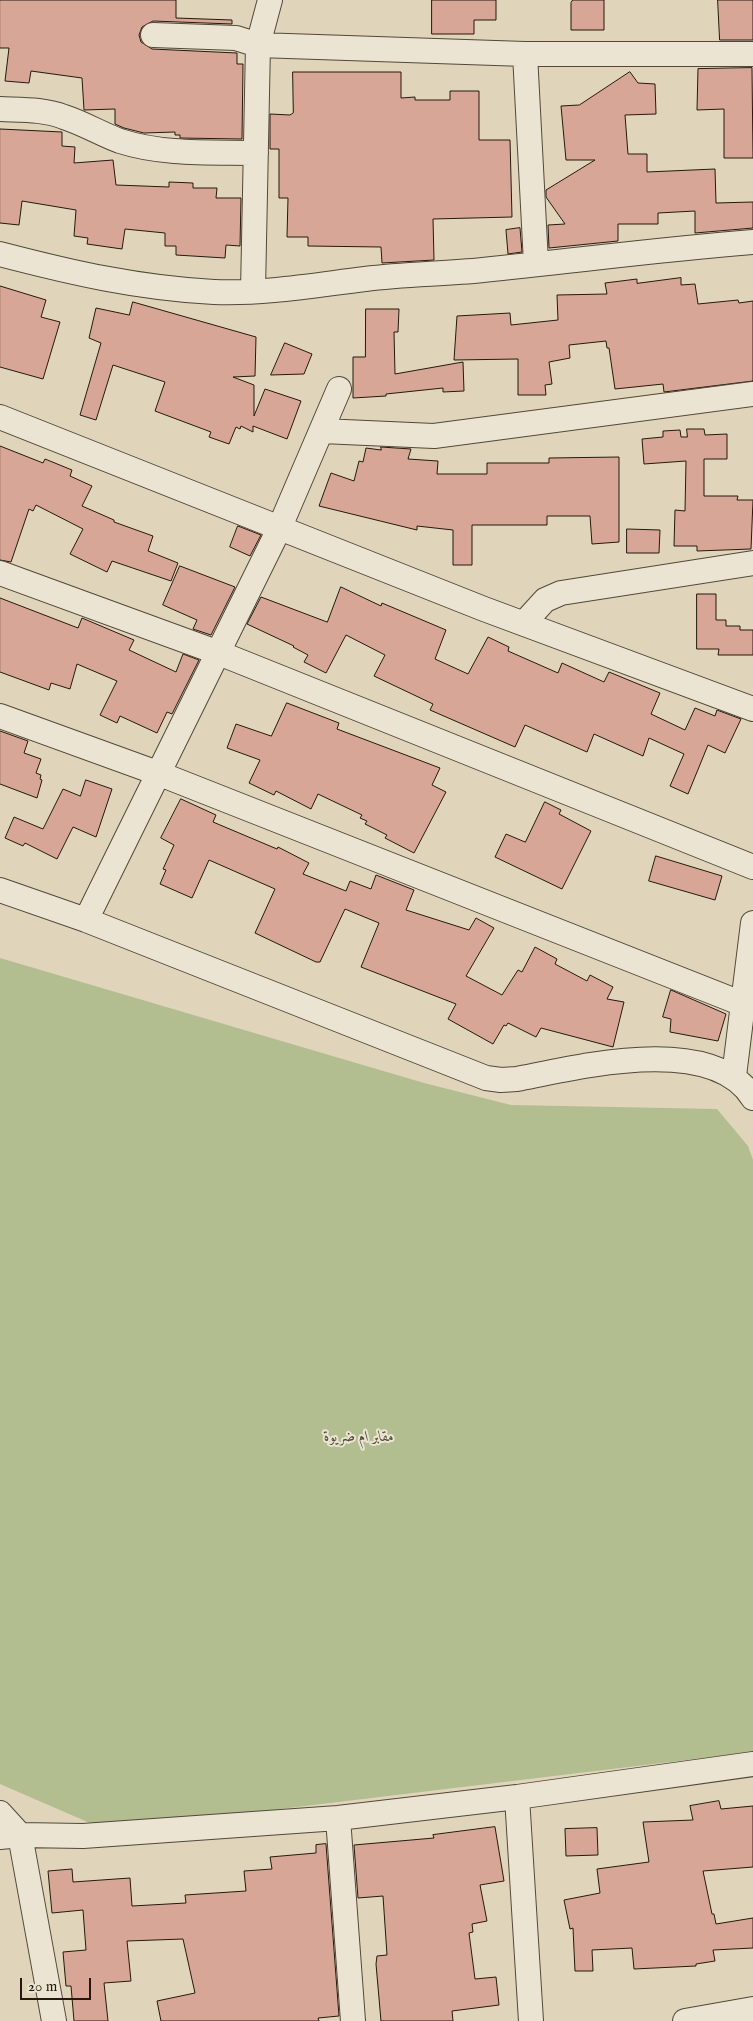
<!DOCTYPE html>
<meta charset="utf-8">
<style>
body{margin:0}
#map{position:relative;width:753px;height:2021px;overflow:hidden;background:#e0d5ba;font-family:"IM FELL English",serif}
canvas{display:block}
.scale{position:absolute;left:20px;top:1978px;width:71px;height:22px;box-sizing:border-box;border:2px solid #24190c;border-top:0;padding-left:6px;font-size:15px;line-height:18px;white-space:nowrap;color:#24190c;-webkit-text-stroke:4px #ebe4d2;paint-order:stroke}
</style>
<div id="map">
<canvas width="753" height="2021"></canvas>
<div class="scale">20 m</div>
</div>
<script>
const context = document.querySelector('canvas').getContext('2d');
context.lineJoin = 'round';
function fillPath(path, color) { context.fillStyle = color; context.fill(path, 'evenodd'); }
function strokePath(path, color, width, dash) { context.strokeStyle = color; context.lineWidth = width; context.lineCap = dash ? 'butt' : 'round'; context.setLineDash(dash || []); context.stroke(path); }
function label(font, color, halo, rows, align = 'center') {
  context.font = font + ' "IM FELL English",Amiri,serif'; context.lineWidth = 4; context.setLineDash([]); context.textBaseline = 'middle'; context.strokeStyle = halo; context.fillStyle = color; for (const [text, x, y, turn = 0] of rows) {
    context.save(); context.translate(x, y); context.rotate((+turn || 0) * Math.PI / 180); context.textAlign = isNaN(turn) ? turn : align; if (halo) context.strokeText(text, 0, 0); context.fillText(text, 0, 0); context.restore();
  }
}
fillPath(new Path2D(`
 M 0,958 L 424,1083 L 511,1105 L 717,1109 L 748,1146 L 753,1160 L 753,1752 L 106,1830 L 0,1784 Z`), '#b2bd90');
const building = new Path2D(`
 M 0,0 L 176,0 L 176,18 L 232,20 L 232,24 L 153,21 L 142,27 L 139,35 L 141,42 L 152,49 L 237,53 L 237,64 L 243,64 L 242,139 L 180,138 L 180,135 L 175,135 L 175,132 L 144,133 L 124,128 L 115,124 L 115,109 L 84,110 L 82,78 L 31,71 L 29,83 L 5,81 L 9,48 L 0,48 Z
 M 432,0 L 496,0 L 496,20 L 474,20 L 474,34 L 432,34 Z
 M 573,0 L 604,0 L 604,30 L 571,30 L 571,3 Z
 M 718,0 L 753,0 L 753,40 L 720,40 Z
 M 752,68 L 753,158 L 724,158 L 724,109 L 697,110 L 698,69 Z
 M 293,72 L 401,72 L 401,98 L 415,97 L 415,100 L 450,100 L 450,91 L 479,91 L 479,140 L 510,140 L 512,217 L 433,219 L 434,260 L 382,263 L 381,247 L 308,246 L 308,237 L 287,237 L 288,198 L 279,198 L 279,149 L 270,149 L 270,114 L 290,115 L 293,113 Z
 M 630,72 L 638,83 L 655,84 L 656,114 L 625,115 L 628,154 L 647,154 L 647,172 L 715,169 L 716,203 L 753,202 L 753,228 L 695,233 L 695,211 L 658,213 L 658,224 L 618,224 L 618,241 L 549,248 L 548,225 L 565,224 L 546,197 L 546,190 L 595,160 L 566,160 L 561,106 L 579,105 Z
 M 0,129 L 62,132 L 62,146 L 75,147 L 74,163 L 113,160 L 116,185 L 169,187 L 169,182 L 193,183 L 193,188 L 217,188 L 216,198 L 241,198 L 240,246 L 226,245 L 225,258 L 176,255 L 176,246 L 165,246 L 165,233 L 125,229 L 122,249 L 87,244 L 88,238 L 74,236 L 76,210 L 22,201 L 19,225 L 0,223 Z
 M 520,228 L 522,252 L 508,254 L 506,230 Z
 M 681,278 L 681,285 L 695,284 L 698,304 L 738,300 L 739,303 L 753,301 L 753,381 L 664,392 L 663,384 L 615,389 L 609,348 L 607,348 L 606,341 L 569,345 L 570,358 L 549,362 L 552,384 L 545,385 L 546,395 L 518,395 L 518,359 L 454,360 L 457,316 L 510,313 L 511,325 L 558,320 L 557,295 L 607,294 L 605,283 L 637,279 L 637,283 Z
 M 0,286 L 46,300 L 41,317 L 60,322 L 43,379 L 0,367 Z
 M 133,302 L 256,337 L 255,376 L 233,377 L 254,385 L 254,416 L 265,389 L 301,401 L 287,439 L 253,426 L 253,432 L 241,426 L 240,429 L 236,427 L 229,444 L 209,437 L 211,432 L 155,411 L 165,382 L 113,365 L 96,420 L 80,415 L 101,343 L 89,338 L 96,308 L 129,315 Z
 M 366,309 L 399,309 L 398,332 L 394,332 L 395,374 L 463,362 L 464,391 L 443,392 L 443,388 L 386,394 L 386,396 L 353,398 L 353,357 L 365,357 Z
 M 285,343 L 312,354 L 304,374 L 271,375 Z
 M 687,429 L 704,429 L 705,435 L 727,434 L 727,459 L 704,459 L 704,496 L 738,496 L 737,500 L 753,500 L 751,549 L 697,551 L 697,546 L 674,546 L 675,510 L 685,511 L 686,461 L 644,464 L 642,439 L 663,437 L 663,431 L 680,430 L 681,437 L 687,437 Z
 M 0,446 L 43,463 L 45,459 L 72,470 L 70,476 L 92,486 L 82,506 L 114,520 L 114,522 L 153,536 L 148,551 L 178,563 L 171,581 L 112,561 L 107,572 L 70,554 L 83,529 L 36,505 L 33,511 L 29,509 L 11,562 L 0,560 Z
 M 381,447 L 411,449 L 408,459 L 438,461 L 437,474 L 487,474 L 487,463 L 549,463 L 549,458 L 619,457 L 619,542 L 592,544 L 590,516 L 547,516 L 547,525 L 472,525 L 472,565 L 453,565 L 453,530 L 417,526 L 417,530 L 319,506 L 331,473 L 354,481 L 359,461 L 363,462 L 366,448 L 381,450 Z
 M 238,526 L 261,535 L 250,556 L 230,547 Z
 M 627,529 L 660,530 L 659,553 L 627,553 Z
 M 180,566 L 235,587 L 211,635 L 193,629 L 197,620 L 163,605 Z
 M 341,587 L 381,606 L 382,603 L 446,630 L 435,659 L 468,674 L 488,637 L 509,647 L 508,651 L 558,673 L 562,663 L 604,682 L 609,672 L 660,693 L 651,714 L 685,730 L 695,708 L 715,716 L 717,710 L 741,719 L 725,753 L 708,745 L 688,794 L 670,786 L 684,754 L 649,738 L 643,756 L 594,734 L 587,752 L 525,725 L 515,747 L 430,710 L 433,704 L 374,676 L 385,655 L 346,635 L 326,673 L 304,662 L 308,655 L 293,647 L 294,646 L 247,624 L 261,597 L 327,622 Z
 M 697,594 L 716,594 L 716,620 L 726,620 L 726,626 L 740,626 L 740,630 L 753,630 L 753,655 L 718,655 L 719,649 L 697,649 Z
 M 0,598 L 78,628 L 82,618 L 134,640 L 129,650 L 176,672 L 183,654 L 199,660 L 172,714 L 167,712 L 157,733 L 120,716 L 117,723 L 100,715 L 117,681 L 77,664 L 70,689 L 51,683 L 49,690 L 0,672 Z
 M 287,703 L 339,723 L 337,729 L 440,768 L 432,785 L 446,792 L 414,853 L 385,838 L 387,835 L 365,824 L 367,821 L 360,818 L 362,815 L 318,794 L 311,809 L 276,791 L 274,795 L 249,783 L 260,760 L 227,748 L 236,724 L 271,736 Z
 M 0,731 L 28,741 L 24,753 L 41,759 L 36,773 L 41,775 L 40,779 L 42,780 L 37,798 L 0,784 Z
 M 86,780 L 112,789 L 96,837 L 73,827 L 57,859 L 25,843 L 23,846 L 5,838 L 14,817 L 43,829 L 63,789 L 80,796 Z
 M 181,799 L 216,815 L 213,822 L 277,849 L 278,847 L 309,863 L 303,874 L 346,891 L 350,881 L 371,889 L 376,875 L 414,890 L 406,910 L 469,930 L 476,918 L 494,928 L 466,976 L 502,995 L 518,970 L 522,972 L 535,947 L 557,959 L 555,964 L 587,981 L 590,975 L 613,987 L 607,999 L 624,1002 L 613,1047 L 541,1028 L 536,1037 L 508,1023 L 506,1026 L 504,1025 L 493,1044 L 448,1019 L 456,1004 L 361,967 L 379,923 L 345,909 L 320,962 L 316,962 L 255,933 L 275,889 L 209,860 L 192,898 L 160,884 L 166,870 L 163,869 L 174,845 L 161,838 Z
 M 545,802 L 561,810 L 559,814 L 591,831 L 562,889 L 495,857 L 506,834 L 525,842 Z
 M 656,856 L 722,876 L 715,900 L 649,881 Z
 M 671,990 L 726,1014 L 718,1041 L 670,1032 L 671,1019 L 663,1017 Z
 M 719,1801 L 721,1809 L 753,1806 L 753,1867 L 703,1871 L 712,1914 L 714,1914 L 716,1924 L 753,1918 L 753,1948 L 713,1950 L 715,1961 L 696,1964 L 696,1966 L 634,1969 L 632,1948 L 592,1950 L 593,1971 L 575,1971 L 573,1928 L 570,1929 L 564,1900 L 600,1893 L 597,1869 L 649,1862 L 643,1822 L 693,1820 L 690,1806 Z
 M 495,1827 L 504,1881 L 480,1885 L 487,1921 L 472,1924 L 473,1932 L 469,1933 L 475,1979 L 496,1977 L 499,2005 L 452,2011 L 453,2021 L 381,2021 L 376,1964 L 377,1956 L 387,1955 L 383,1896 L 358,1898 L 354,1845 L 434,1838 L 433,1835 Z
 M 597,1828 L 598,1855 L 566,1856 L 565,1829 Z
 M 326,1844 L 339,2016 L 318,2018 L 319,2021 L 161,2021 L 157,2001 L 195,1993 L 183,1939 L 127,1941 L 131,1981 L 104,1983 L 108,2021 L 74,2021 L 71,1986 L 66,1986 L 63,1952 L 86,1950 L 83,1910 L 52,1913 L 48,1871 L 72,1869 L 73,1882 L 130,1878 L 132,1906 L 186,1903 L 185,1895 L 246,1891 L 244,1871 L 272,1869 L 270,1857 L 316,1853 L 316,1845 Z`);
fillPath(building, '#d8a696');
strokePath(building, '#24190c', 1);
const minor = new Path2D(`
 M 153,35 L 236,38 L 258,45 L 525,54 L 753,54
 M 525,54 L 536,263
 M 0,109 C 21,110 44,109 64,117 C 83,123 101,134 120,141 C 163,155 211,152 256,153
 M 0,254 C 73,273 138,288 214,292 C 265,294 315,285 365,279 C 405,274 444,274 483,270 C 573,261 663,249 753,242
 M 253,291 L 258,45 L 270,0
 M 0,417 L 484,609 L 753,709
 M 322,431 L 434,436 L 753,394
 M 0,573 L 219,653 L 753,867
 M 524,623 L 545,600 L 561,593 L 753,563
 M 0,716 L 160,774 L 753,1008
 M 0,890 L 86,920 L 486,1078 L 501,1080 L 517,1079 C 579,1067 712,1033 753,1098
 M 86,920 L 279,529 L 339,389
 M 734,1076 L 753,923
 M 517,1797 L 531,2021
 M 0,1813 L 20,1835 L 54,2021
 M 338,1818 L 353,2021
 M 0,1837 L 20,1835 L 83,1836 L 338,1818 L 517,1797 L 753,1764
 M 685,2021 L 753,2009`);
strokePath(minor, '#534838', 26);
strokePath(minor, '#ebe4d2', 24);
label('italic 15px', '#4f4a34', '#ebe4d2', [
 ["مقابر ام ضريوة",359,1438]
]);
</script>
